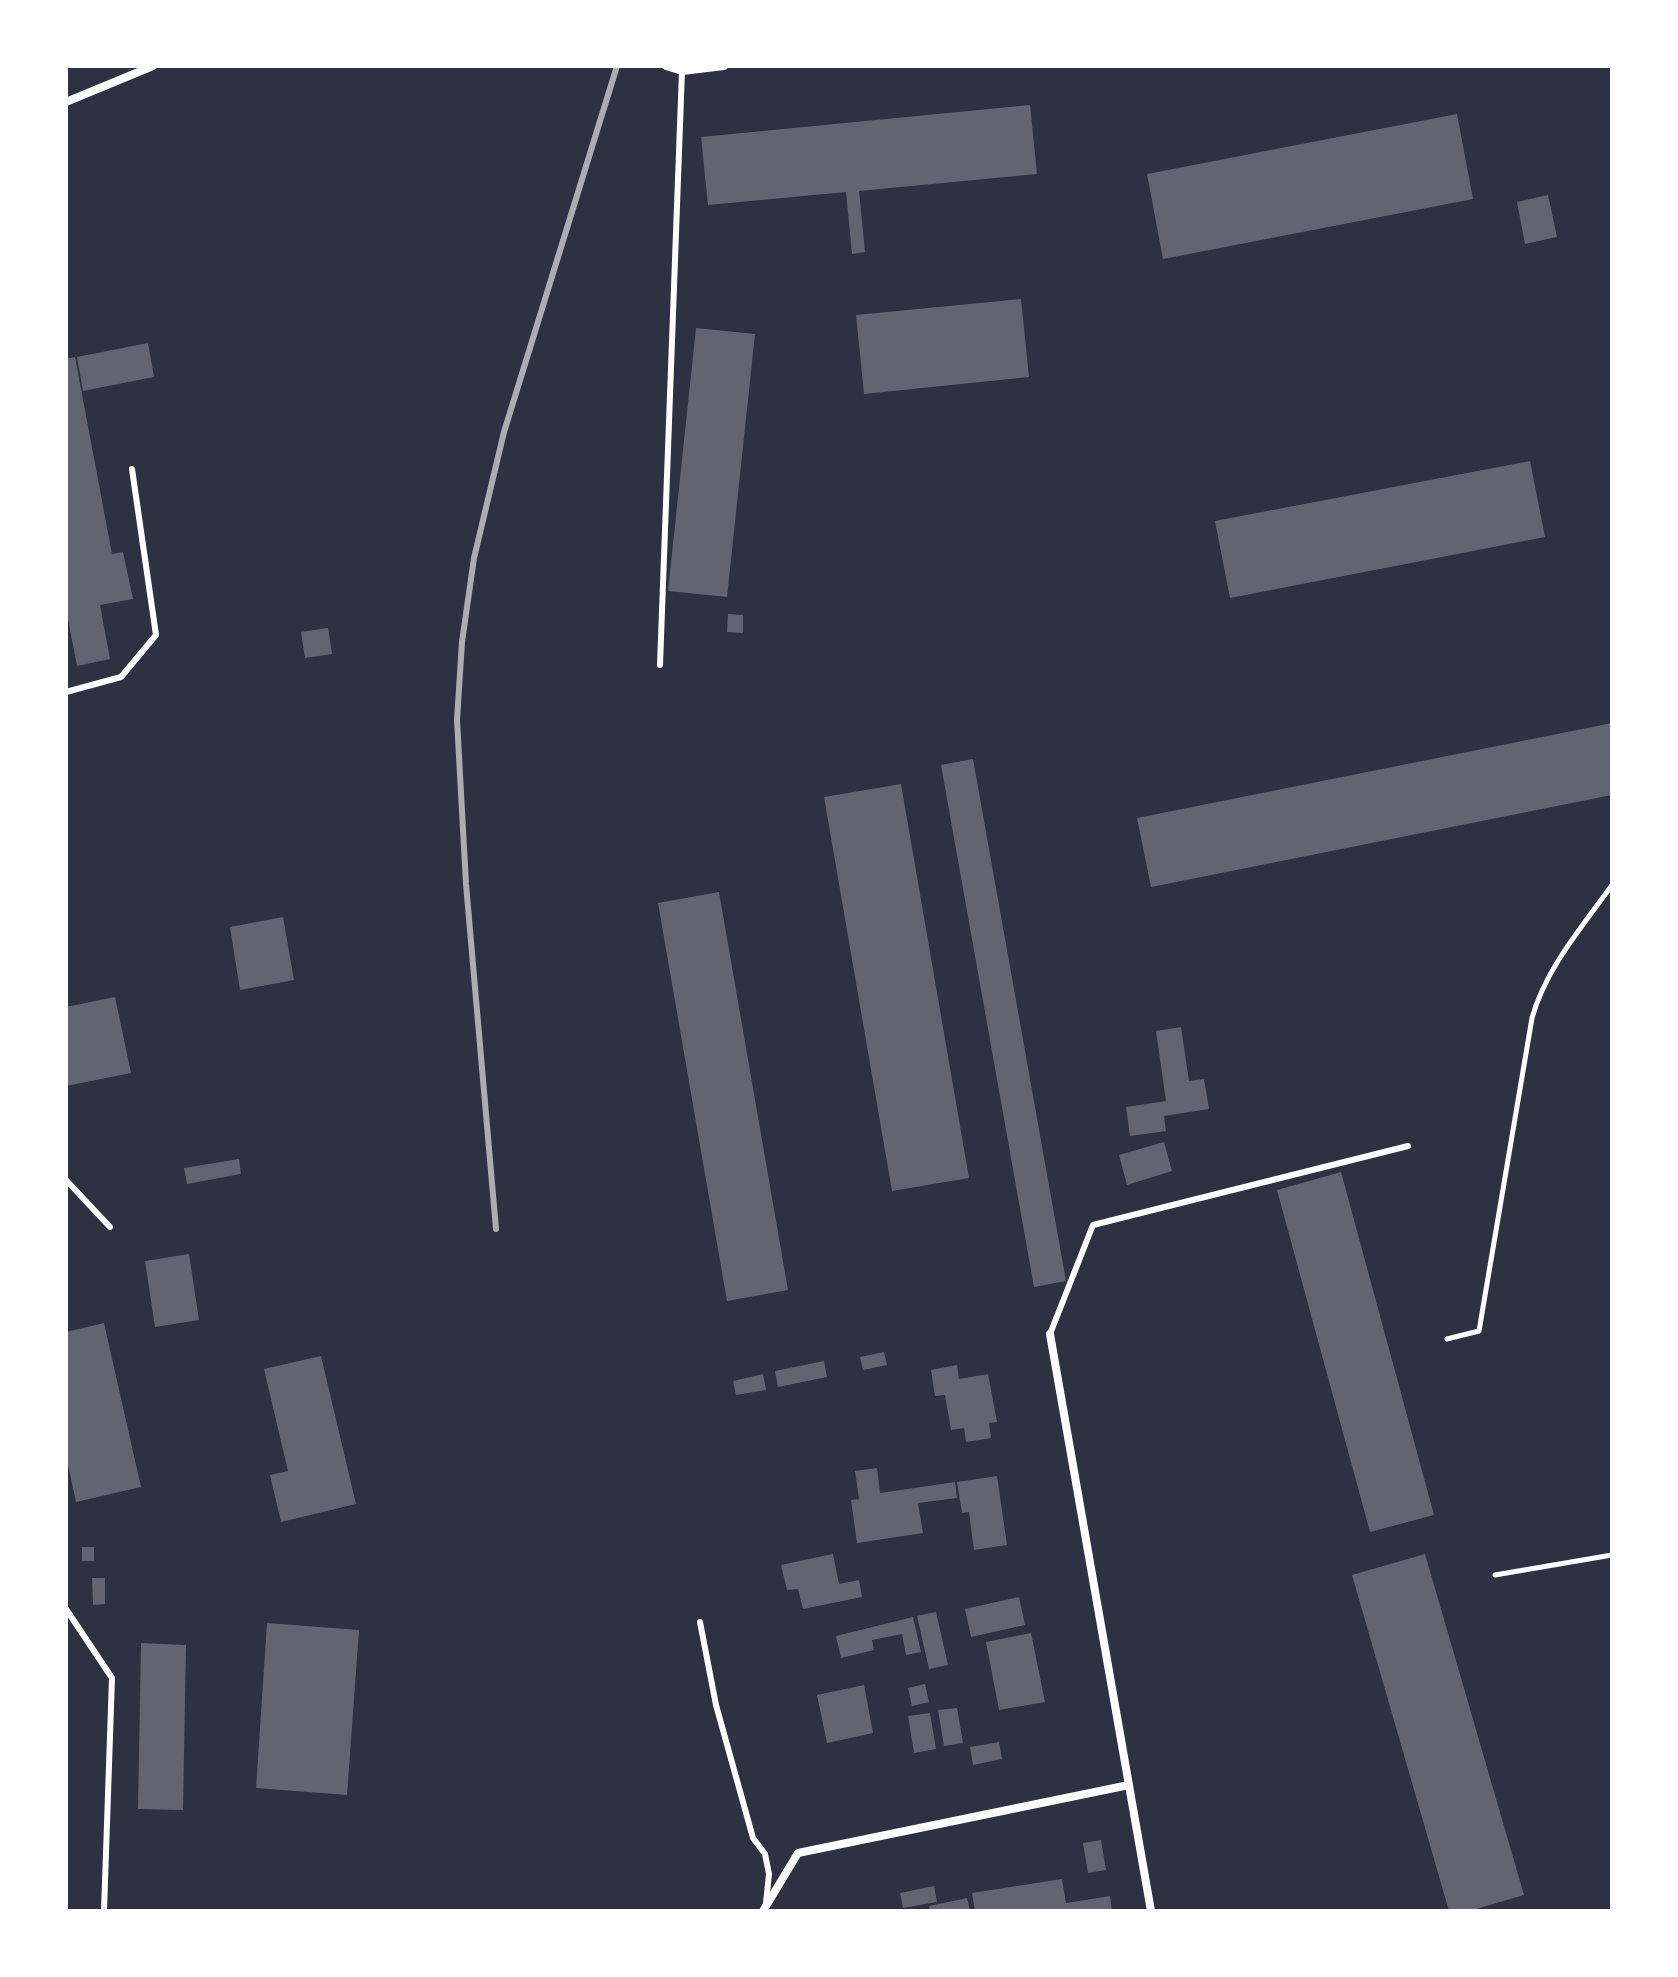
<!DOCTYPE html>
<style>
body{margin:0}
#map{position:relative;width:1678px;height:1977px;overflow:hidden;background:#2d3142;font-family:Overpass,sans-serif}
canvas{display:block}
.frame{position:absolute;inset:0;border:68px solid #fff;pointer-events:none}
</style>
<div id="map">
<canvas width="1678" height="1977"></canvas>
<div class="frame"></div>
</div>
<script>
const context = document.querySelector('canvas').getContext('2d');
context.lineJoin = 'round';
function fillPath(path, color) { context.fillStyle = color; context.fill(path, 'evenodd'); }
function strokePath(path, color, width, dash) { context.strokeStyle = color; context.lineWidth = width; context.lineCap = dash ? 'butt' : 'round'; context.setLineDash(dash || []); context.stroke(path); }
fillPath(new Path2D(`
 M 1030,105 L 1037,174 L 859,191 L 865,252 L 852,254 L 846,192 L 708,205 L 701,137 Z
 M 1457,114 L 1473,199 L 1163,259 L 1147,174 Z
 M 1548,195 L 1557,237 L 1525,244 L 1517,202 Z
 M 1021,299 L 1029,377 L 864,394 L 856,315 Z
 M 696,328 L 755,334 L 727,597 L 668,591 Z
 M 148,343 L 154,377 L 83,391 L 77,357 Z
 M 75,357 L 112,554 L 123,552 L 133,599 L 100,605 L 110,659 L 77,666 L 66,609 L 66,359 Z
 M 1530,461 L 1545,537 L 1230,598 L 1215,521 Z
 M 728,614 L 743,615 L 743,633 L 727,632 Z
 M 328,628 L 332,654 L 305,658 L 301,632 Z
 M 1612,723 L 1612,795 L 1151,887 L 1137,818 Z
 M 973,759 L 1066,1281 L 1034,1287 L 941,765 Z
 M 901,784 L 969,1178 L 892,1191 L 824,797 Z
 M 719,892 L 788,1290 L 727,1301 L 658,903 Z
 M 283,917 L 294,980 L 240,990 L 230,927 Z
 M 115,997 L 131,1073 L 66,1086 L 66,1007 Z
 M 1181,1027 L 1189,1081 L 1204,1079 L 1209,1109 L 1164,1116 L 1166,1131 L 1130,1136 L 1126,1107 L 1166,1101 L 1156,1031 Z
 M 1164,1142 L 1172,1171 L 1127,1185 L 1119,1155 Z
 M 239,1159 L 241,1174 L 187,1184 L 184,1168 Z
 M 1341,1172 L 1434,1515 L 1370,1532 L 1277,1190 Z
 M 189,1254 L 199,1320 L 155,1327 L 145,1261 Z
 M 104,1323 L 141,1487 L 76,1502 L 66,1456 L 66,1332 Z
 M 884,1352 L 887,1365 L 863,1370 L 860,1357 Z
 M 321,1356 L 356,1504 L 281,1522 L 270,1475 L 288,1471 L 264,1369 Z
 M 824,1361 L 827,1377 L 778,1387 L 775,1371 Z
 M 957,1365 L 959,1379 L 988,1374 L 997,1422 L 989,1423 L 991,1438 L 966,1442 L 964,1428 L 951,1430 L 945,1395 L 935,1396 L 931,1370 Z
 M 763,1374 L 766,1390 L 736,1395 L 733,1381 Z
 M 877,1468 L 880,1493 L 955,1482 L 957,1498 L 918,1503 L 923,1533 L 857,1543 L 851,1500 L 859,1499 L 855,1471 Z
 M 997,1476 L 1007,1545 L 974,1550 L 969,1512 L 962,1513 L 957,1482 Z
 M 82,1547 L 94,1547 L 94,1561 L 82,1561 Z
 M 833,1554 L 839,1584 L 859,1580 L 862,1597 L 803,1609 L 798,1589 L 787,1590 L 781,1565 Z
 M 1425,1554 L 1524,1895 L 1469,1911 L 1449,1911 L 1352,1575 Z
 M 92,1578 L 105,1578 L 105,1604 L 93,1605 Z
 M 1019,1597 L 1025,1625 L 971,1637 L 965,1609 Z
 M 936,1612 L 948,1665 L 929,1669 L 917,1616 Z
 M 913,1617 L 921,1652 L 906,1655 L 902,1634 L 872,1640 L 874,1650 L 841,1658 L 836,1636 Z
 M 267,1623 L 359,1630 L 347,1795 L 256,1788 Z
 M 1031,1633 L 1045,1702 L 999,1710 L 986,1642 Z
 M 141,1643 L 186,1645 L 183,1810 L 138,1809 Z
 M 925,1684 L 929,1702 L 912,1706 L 908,1688 Z
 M 864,1685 L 873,1733 L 827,1743 L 817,1695 Z
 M 957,1708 L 963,1743 L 944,1746 L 938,1710 Z
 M 930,1713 L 936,1749 L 914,1753 L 908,1716 Z
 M 999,1742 L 1002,1759 L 973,1765 L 970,1747 Z
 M 1101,1840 L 1106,1870 L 1088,1873 L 1083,1843 Z
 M 1062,1879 L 1066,1903 L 1110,1896 L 1112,1911 L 975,1911 L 972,1893 Z
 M 934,1886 L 937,1902 L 903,1908 L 900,1893 Z
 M 967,1898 L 970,1911 L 930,1911 L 929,1906 Z`), '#626471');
strokePath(new Path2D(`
 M 1447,1339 L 1479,1331 L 1532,1018 C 1546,968 1582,927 1612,885
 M 1495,1575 L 1612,1555`), '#fff', 5);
strokePath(new Path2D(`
 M 660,665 L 682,71
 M 66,692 L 121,677 L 156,635 L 132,469
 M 66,1180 L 110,1227
 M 1050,1334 L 1093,1225 L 1408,1146
 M 66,1609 L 112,1678 L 104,1911
 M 700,1622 L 716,1705 L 753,1838 L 765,1854 L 769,1874 L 766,1903`), '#fff', 6);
strokePath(new Path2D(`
 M 666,66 L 682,71 L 724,66
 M 66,102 L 153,66
 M 1050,1334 L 1151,1911
 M 763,1911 L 798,1853 L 1129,1785`), '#fff', 8);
strokePath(new Path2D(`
 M 496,1229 L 466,884 L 457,720 L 462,642 L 474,558 L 504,432 L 617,66`), '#abadb3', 6);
</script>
